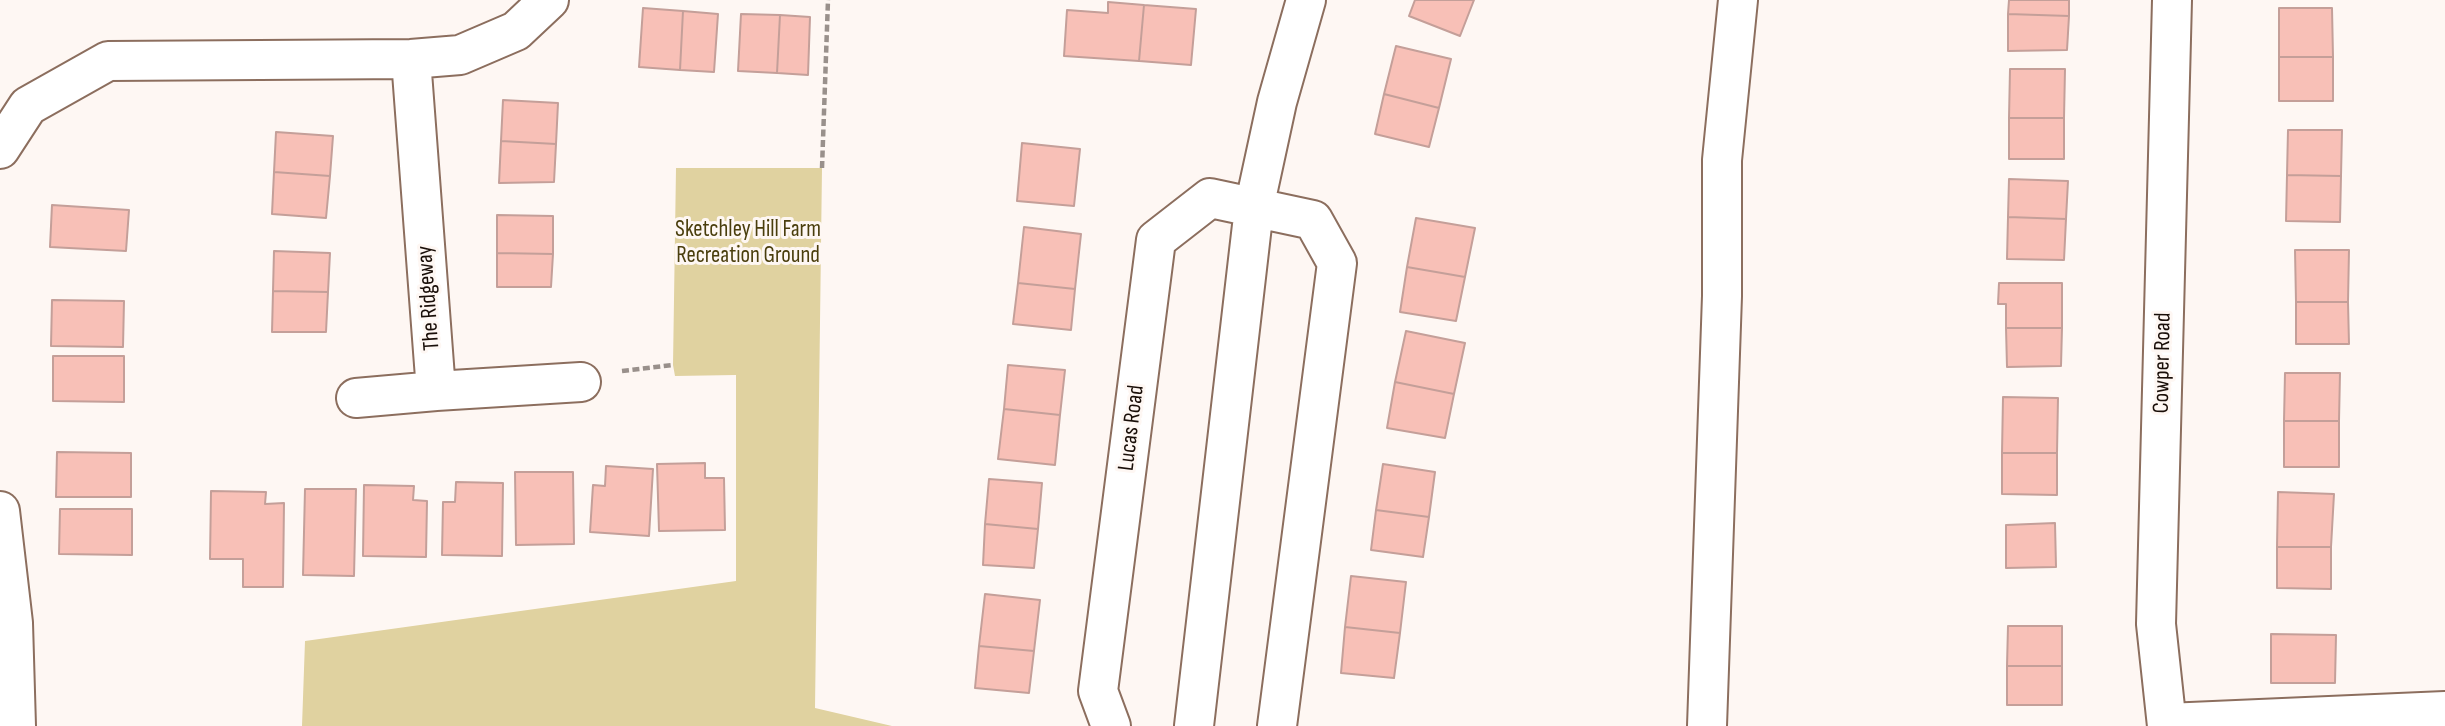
<!DOCTYPE html>
<style>
body{margin:0}
canvas{display:block;background:#fef7f3}
</style>
<canvas width="2445" height="726"></canvas>
<script>
const context = document.querySelector('canvas').getContext('2d');
context.lineJoin = 'round';
function fillPath(path, color) { context.fillStyle = color; context.fill(path, 'evenodd'); }
function strokePath(path, color, width, dash) { context.strokeStyle = color; context.lineWidth = width; context.lineCap = dash ? 'butt' : 'round'; context.setLineDash(dash || []); context.stroke(path); }
function label(font, color, halo, rows, align = 'center') {
  context.font = font + ' "Sofia Sans Condensed",sans-serif'; context.lineWidth = 6; context.setLineDash([]); context.textBaseline = 'middle'; context.strokeStyle = halo; context.fillStyle = color; for (const [text, x, y, turn = 0] of rows) {
    context.save(); context.translate(x, y); context.rotate((+turn || 0) * Math.PI / 180); context.textAlign = isNaN(turn) ? turn : align; if (halo) context.strokeText(text, 0, 0); context.fillText(text, 0, 0); context.restore();
  }
}
fillPath(new Path2D(`
 M 676,168 L 822,168 L 815,708 L 892,726 L 302,726 L 305,641 L 736,581 L 736,375 L 675,376 L 673,365 Z`), '#e0d2a0');
const building = new Path2D(`
 M 1415,0 L 1474,0 L 1460,36 L 1409,16 Z
 M 2009,0 L 2069,0 L 2069,16 L 2008,14 Z
 M 1108,2 L 1144,5 L 1139,61 L 1064,56 L 1067,10 L 1108,13 Z
 M 1144,5 L 1196,9 L 1191,65 L 1139,61 Z
 M 643,8 L 683,11 L 680,70 L 639,67 Z
 M 2279,8 L 2332,8 L 2333,57 L 2279,57 Z
 M 683,11 L 718,14 L 714,72 L 680,70 Z
 M 741,14 L 780,15 L 777,73 L 738,71 Z
 M 2008,14 L 2069,16 L 2067,50 L 2008,51 Z
 M 780,15 L 810,17 L 808,75 L 777,73 Z
 M 1396,46 L 1451,59 L 1439,108 L 1384,94 Z
 M 2279,57 L 2333,57 L 2333,101 L 2279,101 Z
 M 2010,69 L 2065,69 L 2064,118 L 2009,118 Z
 M 1384,94 L 1439,108 L 1429,147 L 1375,134 Z
 M 503,100 L 558,103 L 556,144 L 501,141 Z
 M 2009,118 L 2064,118 L 2064,159 L 2009,159 Z
 M 2288,130 L 2342,130 L 2341,176 L 2287,175 Z
 M 276,132 L 333,136 L 330,176 L 274,172 Z
 M 501,141 L 556,144 L 554,182 L 499,183 Z
 M 1022,143 L 1080,149 L 1074,206 L 1017,201 Z
 M 274,172 L 330,176 L 326,218 L 272,214 Z
 M 2287,175 L 2341,176 L 2340,222 L 2286,221 Z
 M 2009,179 L 2068,181 L 2066,219 L 2008,217 Z
 M 52,205 L 129,210 L 126,251 L 50,247 Z
 M 497,215 L 553,216 L 553,254 L 497,253 Z
 M 2008,217 L 2066,219 L 2064,260 L 2007,259 Z
 M 1416,218 L 1475,228 L 1465,277 L 1407,267 Z
 M 1024,227 L 1081,234 L 1075,289 L 1018,283 Z
 M 2295,250 L 2349,250 L 2348,302 L 2296,302 Z
 M 274,251 L 330,253 L 328,292 L 273,291 Z
 M 497,253 L 553,254 L 551,287 L 497,287 Z
 M 1407,267 L 1465,277 L 1456,321 L 1400,312 Z
 M 1018,283 L 1075,289 L 1071,330 L 1013,324 Z
 M 1999,283 L 2062,283 L 2062,328 L 2006,328 L 2006,304 L 1998,304 Z
 M 273,291 L 328,292 L 326,332 L 272,332 Z
 M 52,300 L 124,301 L 123,347 L 51,346 Z
 M 2296,302 L 2348,302 L 2349,344 L 2296,344 Z
 M 2006,328 L 2062,328 L 2061,366 L 2007,367 Z
 M 1406,331 L 1465,343 L 1454,394 L 1395,382 Z
 M 53,356 L 124,356 L 124,402 L 53,401 Z
 M 1008,365 L 1065,370 L 1060,415 L 1004,409 Z
 M 2285,373 L 2340,373 L 2339,421 L 2284,421 Z
 M 1395,382 L 1454,394 L 1445,438 L 1387,428 Z
 M 2003,397 L 2058,398 L 2057,453 L 2002,453 Z
 M 1004,409 L 1060,415 L 1055,465 L 998,459 Z
 M 2284,421 L 2339,421 L 2339,467 L 2284,467 Z
 M 57,452 L 131,453 L 131,497 L 56,497 Z
 M 2002,453 L 2057,453 L 2057,495 L 2002,494 Z
 M 705,463 L 705,478 L 724,478 L 725,530 L 659,531 L 657,464 Z
 M 1383,464 L 1435,472 L 1429,517 L 1376,510 Z
 M 606,466 L 653,469 L 649,536 L 590,532 L 593,485 L 605,486 Z
 M 515,472 L 573,472 L 574,544 L 516,545 Z
 M 989,479 L 1042,483 L 1038,529 L 985,524 Z
 M 456,482 L 503,483 L 502,556 L 442,555 L 443,502 L 455,502 Z
 M 364,485 L 414,486 L 413,500 L 427,501 L 426,557 L 363,556 Z
 M 305,489 L 356,489 L 354,576 L 303,575 Z
 M 211,491 L 266,492 L 265,504 L 284,503 L 283,587 L 243,587 L 243,559 L 210,559 Z
 M 2278,492 L 2334,494 L 2331,547 L 2277,547 Z
 M 60,509 L 132,509 L 132,555 L 59,554 Z
 M 1376,510 L 1429,517 L 1423,557 L 1371,550 Z
 M 2055,523 L 2056,567 L 2006,568 L 2006,525 Z
 M 985,524 L 1038,529 L 1034,568 L 983,565 Z
 M 2277,547 L 2331,547 L 2331,589 L 2277,588 Z
 M 1351,576 L 1406,582 L 1400,633 L 1345,627 Z
 M 985,594 L 1040,600 L 1034,651 L 979,646 Z
 M 2008,626 L 2062,626 L 2062,666 L 2007,666 Z
 M 1345,627 L 1400,633 L 1394,678 L 1341,673 Z
 M 2271,634 L 2336,635 L 2335,683 L 2271,683 Z
 M 979,646 L 1034,651 L 1029,693 L 975,688 Z
 M 2007,666 L 2062,666 L 2062,705 L 2007,705 Z`);
fillPath(building, '#f8c0b7');
strokePath(building, '#c49f99', 2);
const minor = new Path2D(`
 M 411,59 L 436,391 L 581,382
 M 0,149 L 28,106 L 108,61 L 411,59 L 460,55 L 516,31 L 549,0
 M 356,398 L 436,391
 M 0,511 L 13,623 L 16,726
 M 2167,723 L 2445,711
 M 1111,726 L 1098,691 L 1156,240 L 1210,198 L 1313,220 L 1337,263 L 1277,726
 M 1194,726 L 1254,208 L 1277,102 L 1306,0
 M 1707,726 L 1722,296 L 1722,160 L 1738,0
 M 2167,726 L 2156,624 L 2172,0`);
strokePath(minor, '#8c6e5e', 42);
strokePath(new Path2D(`
 M 822,168 L 828,0
 M 622,371 L 673,365`), '#99908b', 4.5, [7, 3.5]);
strokePath(minor, '#fff', 38);
label('23px', '#4a3e0d', '#fef7f3', [
 ["Sketchley Hill Farm",748,230],
 ["Recreation Ground",748,256]
]);
label('23px', '#190e08', '#fef7f3', [
 ["The Ridgeway",429,298,-94],
 ["Cowper Road",2163,363,-89],
 ["Lucas Road",1132,428,-83]
]);
</script>
